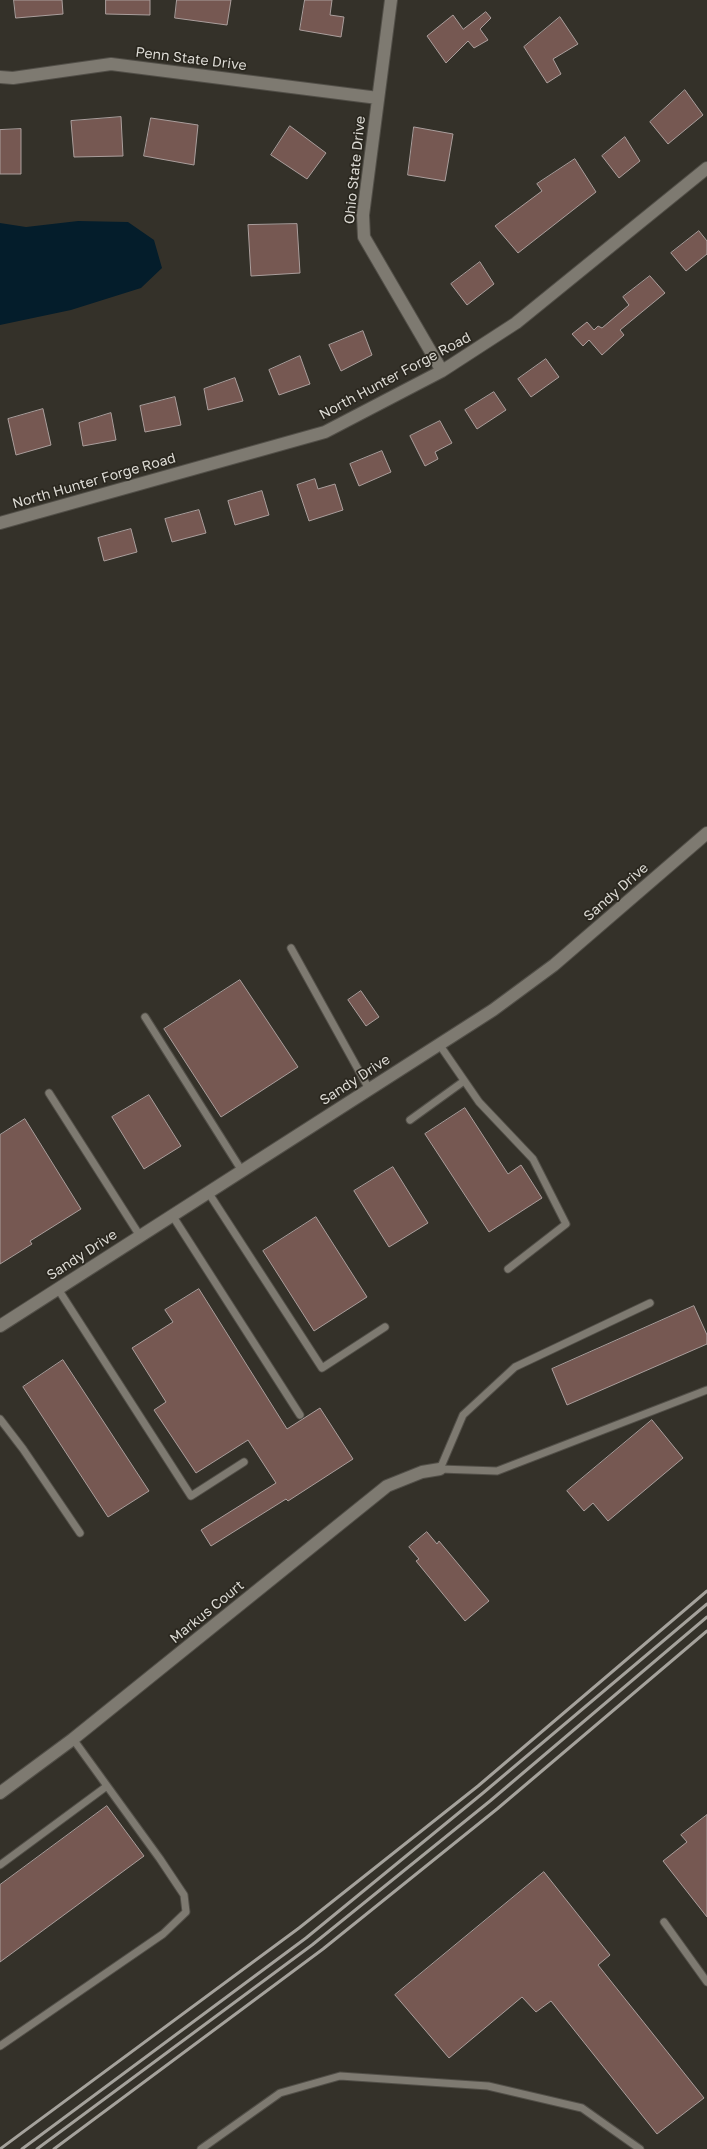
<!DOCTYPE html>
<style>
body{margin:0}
canvas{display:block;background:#343129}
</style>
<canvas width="707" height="2149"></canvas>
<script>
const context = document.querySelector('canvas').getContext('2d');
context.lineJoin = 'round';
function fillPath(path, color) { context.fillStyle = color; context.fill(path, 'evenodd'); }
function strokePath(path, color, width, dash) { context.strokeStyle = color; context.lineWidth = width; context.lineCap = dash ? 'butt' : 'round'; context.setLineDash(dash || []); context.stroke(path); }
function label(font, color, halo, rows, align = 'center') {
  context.font = font + ' "Golos Text",sans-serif'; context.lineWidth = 3.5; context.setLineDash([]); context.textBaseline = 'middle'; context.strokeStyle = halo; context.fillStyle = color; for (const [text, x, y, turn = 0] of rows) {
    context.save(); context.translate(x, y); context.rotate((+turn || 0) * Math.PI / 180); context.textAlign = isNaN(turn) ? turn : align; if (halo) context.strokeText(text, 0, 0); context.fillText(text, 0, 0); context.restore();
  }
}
fillPath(new Path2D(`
 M 78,221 L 128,222 L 154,240 L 162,268 L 141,288 L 71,310 L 0,325 L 0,223 L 26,227 Z`), '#041d2b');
const building = new Path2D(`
 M 14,0 L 62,0 L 63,14 L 16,18 Z
 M 106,0 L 150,0 L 150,15 L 106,14 Z
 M 177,0 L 231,0 L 227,25 L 175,18 Z
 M 305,0 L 332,0 L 330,15 L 344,17 L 341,37 L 300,30 Z
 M 486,12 L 491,18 L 480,29 L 488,40 L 474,48 L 468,41 L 446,63 L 427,36 L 453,15 L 463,29 Z
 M 560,17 L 578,44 L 553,59 L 561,74 L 547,83 L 524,47 Z
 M 685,90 L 703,115 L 668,144 L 650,122 Z
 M 121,117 L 123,156 L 74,157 L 71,121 Z
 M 151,118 L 198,125 L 194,165 L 144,156 Z
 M 290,126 L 326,153 L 307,179 L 271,155 Z
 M 414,127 L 453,134 L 445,181 L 408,175 Z
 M 21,129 L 21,174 L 0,174 L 0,130 Z
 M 625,137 L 640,161 L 619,178 L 602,156 Z
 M 575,159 L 596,192 L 518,253 L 495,226 L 542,191 L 537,184 Z
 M 297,224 L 300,273 L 251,276 L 248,225 Z
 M 699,231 L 707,241 L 707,254 L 686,271 L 671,253 Z
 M 480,262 L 494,284 L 467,305 L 451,284 Z
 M 650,276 L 665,293 L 620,330 L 624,335 L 602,355 L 589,340 L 583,346 L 572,334 L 587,322 L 594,330 L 598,326 L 602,328 L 629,305 L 623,297 Z
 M 363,331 L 372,355 L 341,371 L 329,345 Z
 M 300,356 L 310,384 L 279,395 L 269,370 Z
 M 546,359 L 559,377 L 531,397 L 518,379 Z
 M 235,378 L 243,401 L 208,410 L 204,389 Z
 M 494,392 L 506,410 L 477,429 L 465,410 Z
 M 175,397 L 181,425 L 145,432 L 140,406 Z
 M 43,409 L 51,445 L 16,455 L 8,419 Z
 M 111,413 L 116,440 L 83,446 L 79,423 Z
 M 440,421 L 452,443 L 435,452 L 438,459 L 425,466 L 410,436 Z
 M 382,451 L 391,472 L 359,486 L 350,464 Z
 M 315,479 L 318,489 L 335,484 L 343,510 L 309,521 L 297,485 Z
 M 262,491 L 269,515 L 235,525 L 228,501 Z
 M 199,510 L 206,533 L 172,542 L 165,519 Z
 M 131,529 L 137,552 L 104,561 L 98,538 Z
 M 240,980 L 298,1067 L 221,1117 L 164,1029 Z
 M 361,991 L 379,1017 L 366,1026 L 348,1000 Z
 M 149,1095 L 181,1146 L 144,1169 L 112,1117 Z
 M 465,1108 L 508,1174 L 521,1165 L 542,1198 L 489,1232 L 425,1134 Z
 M 25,1119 L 81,1209 L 30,1241 L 32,1244 L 0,1264 L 0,1135 Z
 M 393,1167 L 428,1223 L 389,1247 L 354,1191 Z
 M 316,1217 L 367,1297 L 314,1331 L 263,1251 Z
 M 199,1289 L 287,1429 L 320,1408 L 353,1459 L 288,1501 L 286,1499 L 211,1546 L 201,1530 L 276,1483 L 248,1440 L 196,1473 L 154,1410 L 166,1402 L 132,1348 L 173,1322 L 165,1310 Z
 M 694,1306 L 707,1335 L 707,1344 L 567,1405 L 552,1369 Z
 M 63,1360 L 149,1491 L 108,1517 L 23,1387 Z
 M 652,1420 L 683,1458 L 608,1521 L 593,1503 L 584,1511 L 567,1491 Z
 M 427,1532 L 437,1544 L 439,1541 L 489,1601 L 465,1621 L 416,1561 L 419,1559 L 409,1547 Z
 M 107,1806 L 144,1856 L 0,1962 L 0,1885 Z
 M 707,1815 L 707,1917 L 663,1861 L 687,1842 L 681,1835 Z
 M 544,1872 L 610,1955 L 598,1965 L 704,2098 L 657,2134 L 551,2001 L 536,2012 L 522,1997 L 449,2058 L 395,1995 Z`);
fillPath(building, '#765852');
strokePath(building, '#aa9e9c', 1);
const service = new Path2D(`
 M 291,948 L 369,1089
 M 145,1017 L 242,1171
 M 439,1044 L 479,1102 L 533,1159 L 566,1224 L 508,1269
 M 49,1093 L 140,1236
 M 410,1120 L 464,1081
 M 208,1192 L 322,1368 L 385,1327
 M 172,1215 L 300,1415
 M 58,1289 L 191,1496 L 244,1462
 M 650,1303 L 515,1367 L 463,1415 L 440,1469 L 497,1471 L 707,1390
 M 0,1419 L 23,1449 L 80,1533
 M 0,1865 L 107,1786
 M 664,1922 L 707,1982
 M 0,2046 L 163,1934 L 186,1912 L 184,1895 L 160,1859 L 73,1739
 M 201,2149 L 280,2093 L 340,2076 L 488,2086 L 582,2108 L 640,2149`);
const minor = new Path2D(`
 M 391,0 L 363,215 L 364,237 L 442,371
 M 0,77 L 13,78 L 111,64 L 378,98
 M 0,523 L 325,432 L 442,371 L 516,323 L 707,168
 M 0,1326 L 493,1010 L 554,965 L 707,833
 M 0,1793 L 73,1739 L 387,1486 L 422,1472 L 440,1469`);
strokePath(service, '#524f48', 9);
strokePath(minor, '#524f48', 14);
strokePath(service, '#7e7a71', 7);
strokePath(minor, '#7e7a71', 12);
strokePath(new Path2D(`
 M 0,2149 L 299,1928 L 478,1786 L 707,1591
 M 22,2149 L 306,1938 L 483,1793 L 707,1604
 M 37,2149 L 312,1945 L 490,1801 L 707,1617
 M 54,2149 L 323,1949 L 497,1809 L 707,1631`), '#a5a29c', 3);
label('14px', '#dcdad4', '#2a271f', [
 ["Penn State Drive",191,59,7],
 ["Ohio State Drive",355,170,-84],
 ["North Hunter Forge Road",395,376,-28],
 ["North Hunter Forge Road",94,481,-16],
 ["Sandy Drive",616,892,-41],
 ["Sandy Drive",355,1080,-33],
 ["Sandy Drive",82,1255,-33],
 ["Markus Court",207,1612,-39]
]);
</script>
